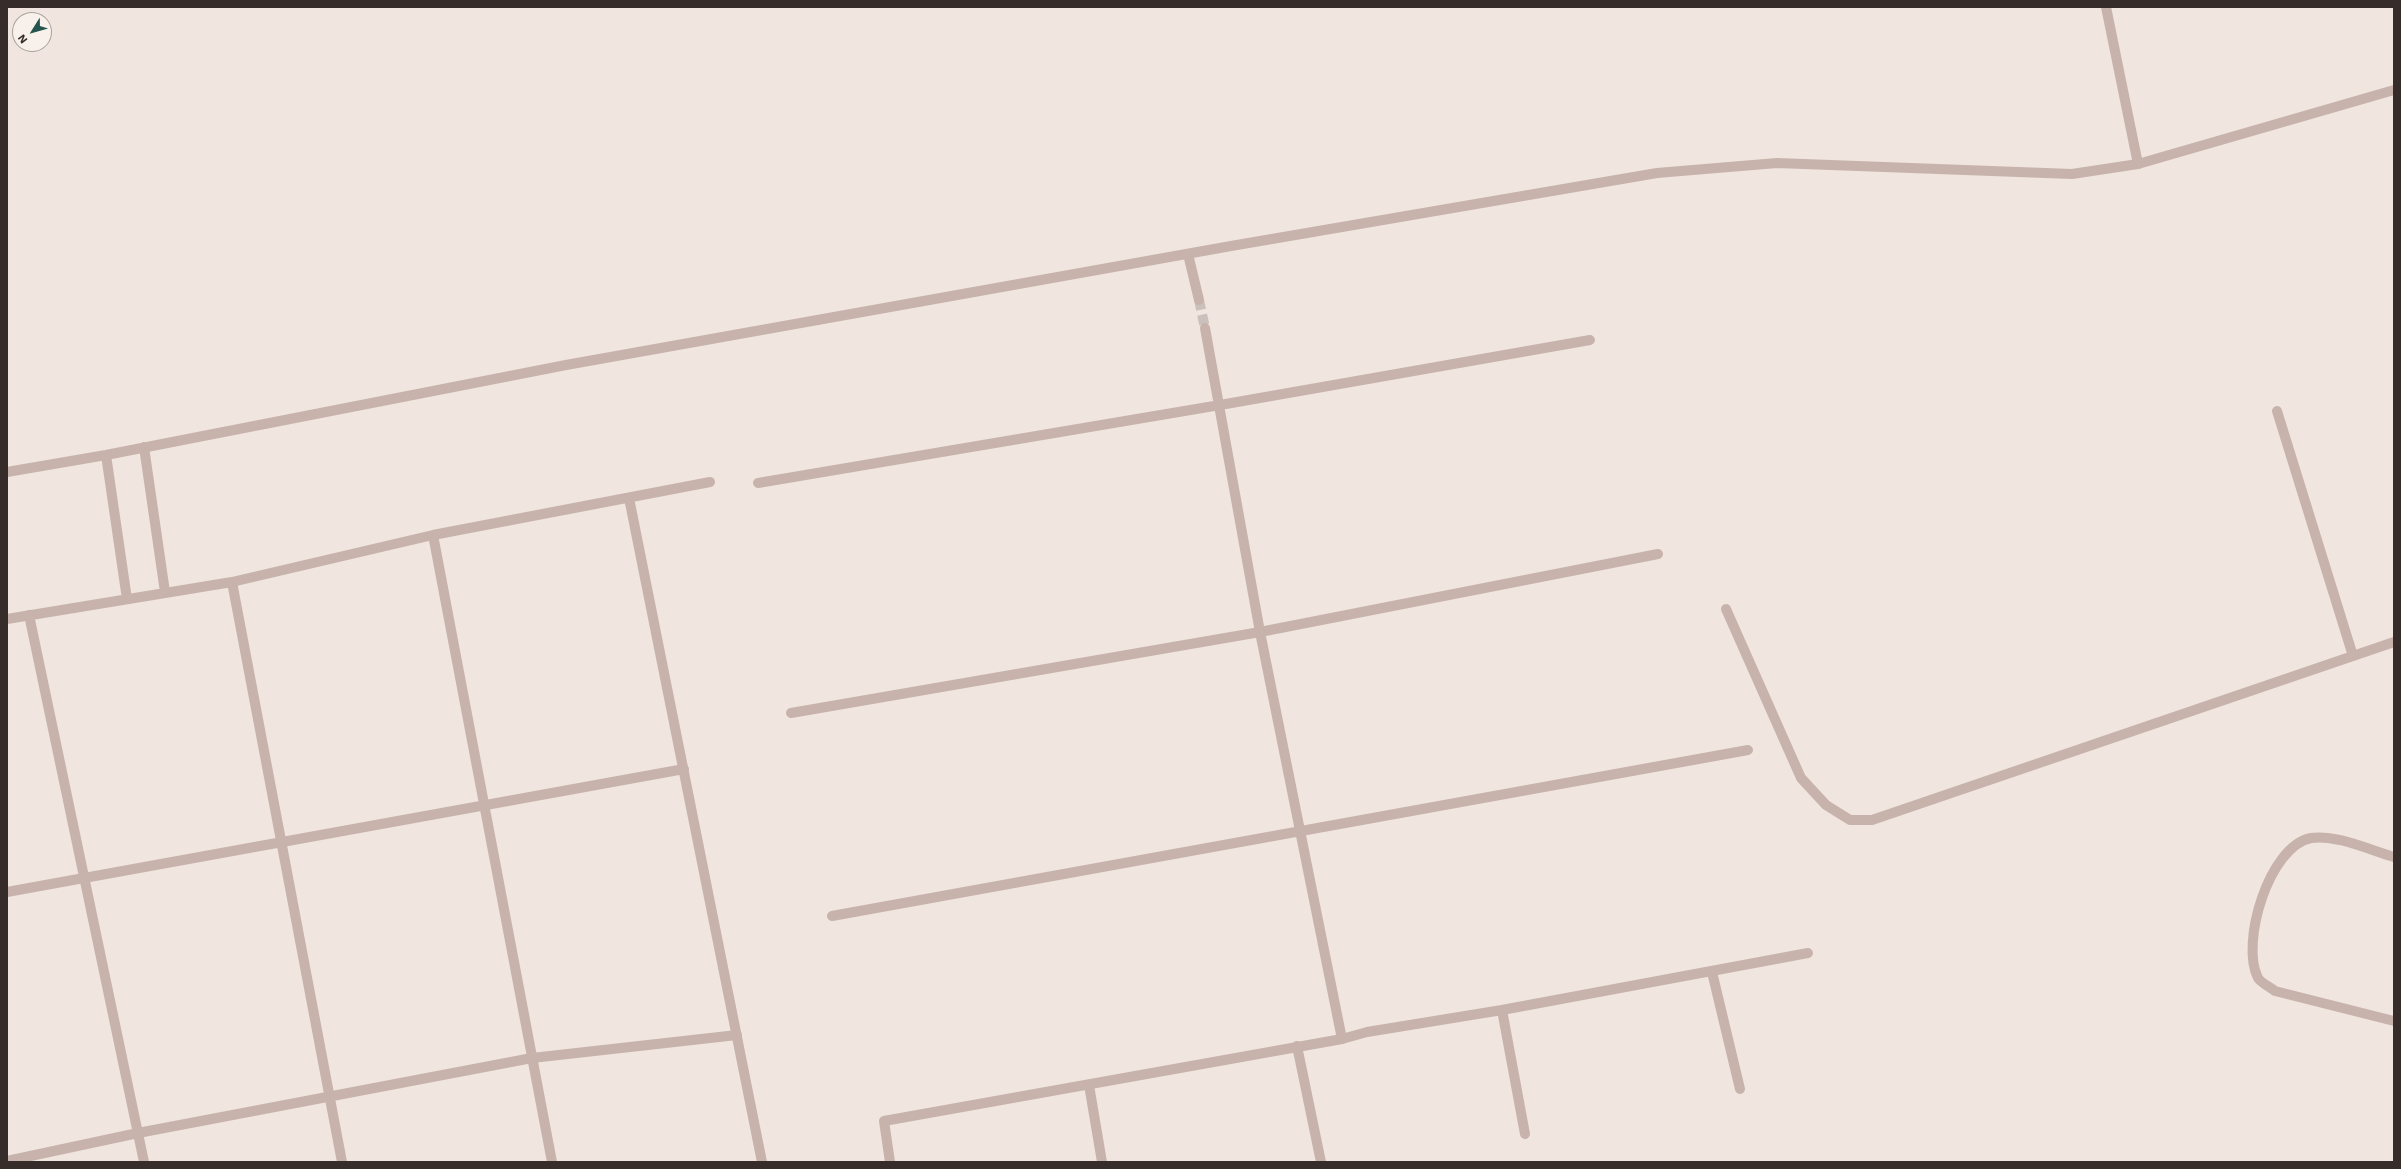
<!DOCTYPE html>
<style>
body{margin:0}
#map{position:relative;width:2401px;height:1169px;overflow:hidden;background:#f0e5df;font-family:"Work Sans",sans-serif}
canvas{display:block}
.frame{position:absolute;inset:0;border:8px solid #362c2a;pointer-events:none}
.north{position:absolute;left:12px;top:12px;width:40px;height:40px;box-sizing:border-box;background:#f8f0eb;border:1px solid #aaa29e;border-radius:50%;rotate:233deg;font-size:11px;font-weight:700;line-height:16px;text-align:center;color:#362c2a}
.north::after{content:'';display:block;margin:auto;width:14px;height:18px;background:#23544e;clip-path:polygon(50% 0,100% 100%,50% 72%,0 100%)}
</style>
<div id="map">
<canvas width="2401" height="1169"></canvas>
<div class="frame"></div>
<div class="north">N</div>
</div>
<script>
const context = document.querySelector('canvas').getContext('2d');
context.lineJoin = 'round';
function strokePath(path, color, width, dash) { context.strokeStyle = color; context.lineWidth = width; context.lineCap = dash ? 'butt' : 'round'; context.setLineDash(dash || []); context.stroke(path); }
strokePath(new Path2D(`
 M 1199,300 L 1205,328`), '#cbc0bb', 10, [10, 5]);
strokePath(new Path2D(`
 M 2106,7 L 2138,164
 M 2277,411 L 2353,656
 M 1726,609 L 1801,778 L 1826,805 L 1850,820 L 1872,820 L 2394,642
 M 2394,857 C 2370,850 2335,834 2311,838 C 2269,846 2240,943 2258,978 C 2261,983 2270,987 2275,991 L 2394,1021
 M 7,892 L 684,769
 M 1712,972 L 1740,1089
 M 1502,1010 L 1525,1134
 M 1297,1046 L 1321,1162
 M 1089,1085 L 1102,1162
 M 7,1161 L 138,1133 L 532,1058 L 737,1035
 M 890,1162 L 884,1121 L 1342,1039 L 1367,1032 L 1502,1010 L 1808,953`), '#c7b3ac', 10);
strokePath(new Path2D(`
 M 1188,254 L 1199,300
 M 1205,328 L 1260,632 L 1342,1039
 M 144,447 L 165,592
 M 106,455 L 127,599
 M 7,472 L 106,455 L 566,365 L 1231,246 L 1657,173 L 1777,163 L 2072,174 L 2138,164 L 2394,90
 M 758,483 L 1220,405 L 1590,340
 M 629,498 L 762,1162
 M 433,535 L 552,1162
 M 232,582 L 342,1162
 M 29,615 L 144,1162
 M 7,619 L 232,582 L 433,535 L 710,482
 M 791,713 L 1260,632 L 1658,554
 M 832,916 L 1748,750`), '#c7b3ac', 10);
</script>
